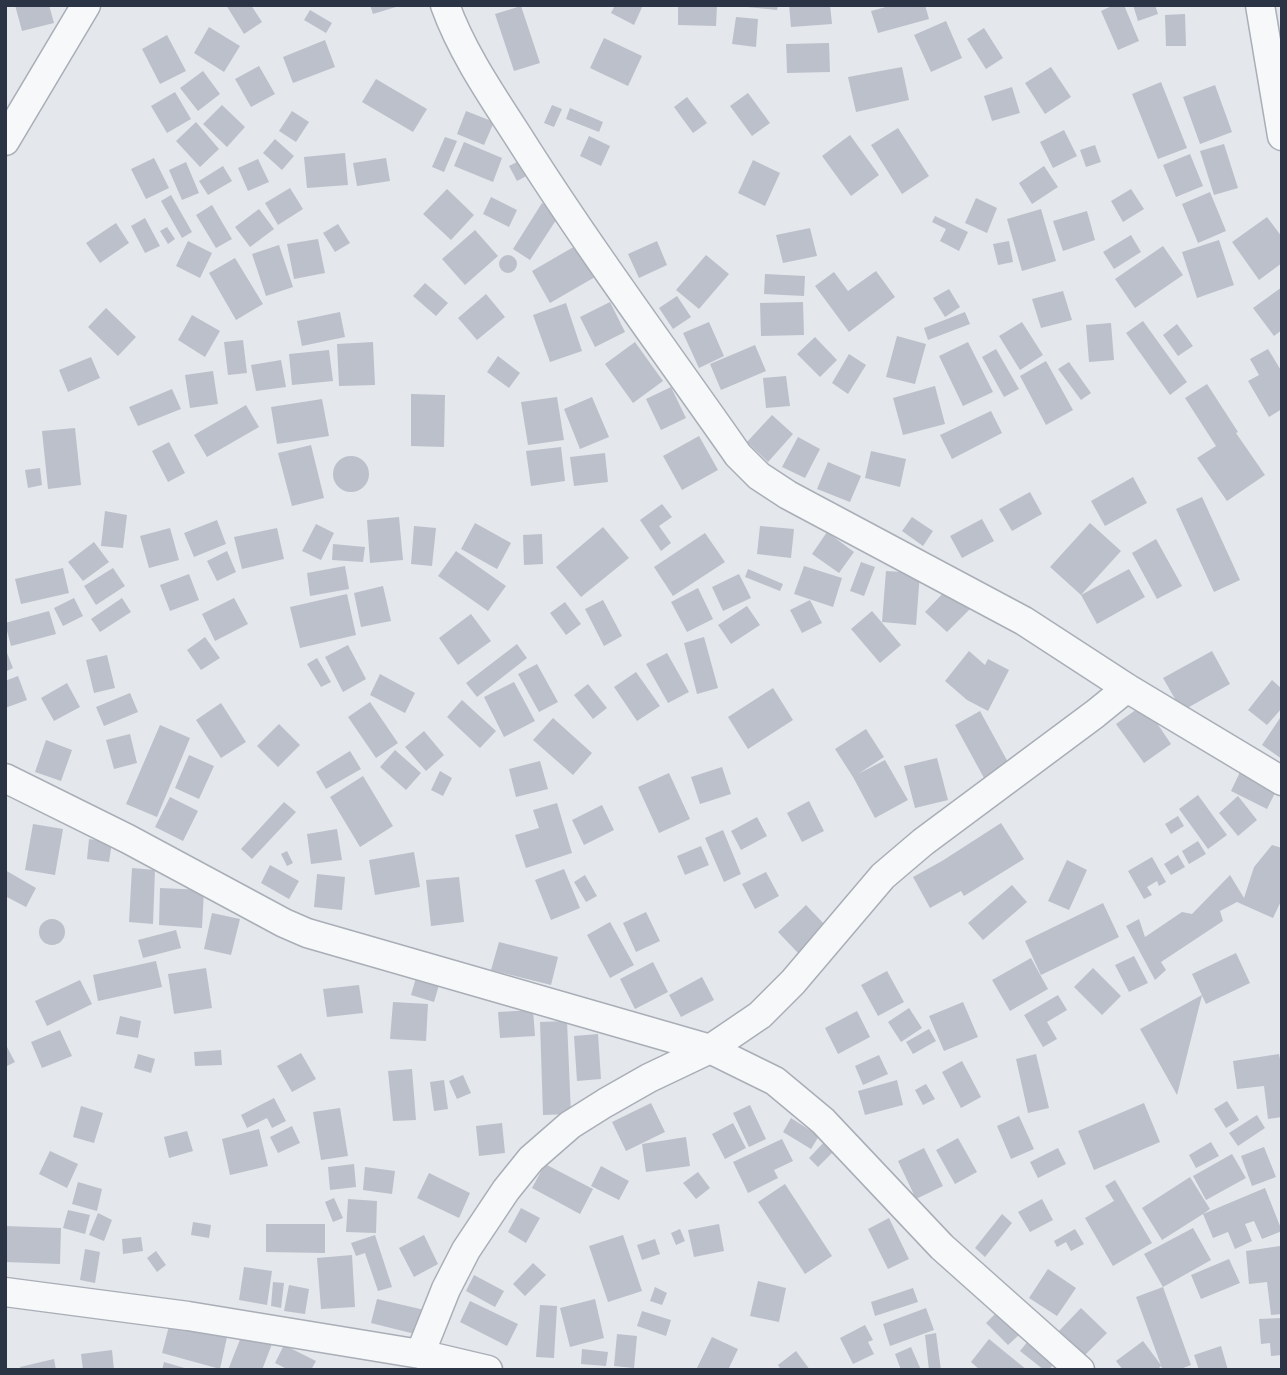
<!DOCTYPE html>
<style>
body{margin:0}
#map{position:relative;width:1287px;height:1375px;overflow:hidden;background:#e4e7ec;font-family:"PT Sans Narrow",sans-serif}
canvas{display:block}
.frame{position:absolute;inset:0;border:7px solid #2b3445;pointer-events:none}
</style>
<div id="map">
<canvas width="1287" height="1375"></canvas>
<div class="frame"></div>
</div>
<script>
const context = document.querySelector('canvas').getContext('2d');
context.lineJoin = 'round';
function fillPath(path, color) { context.fillStyle = color; context.fill(path, 'evenodd'); }
function strokePath(path, color, width, dash) { context.strokeStyle = color; context.lineWidth = width; context.lineCap = dash ? 'butt' : 'round'; context.setLineDash(dash || []); context.stroke(path); }
fillPath(new Path2D(`
 M 15,5 L 49,5 L 54,23 L 22,31 Z
 M 226,5 L 251,5 L 262,22 L 244,34 Z
 M 370,5 L 398,5 L 399,6 L 373,14 Z
 M 615,5 L 643,5 L 634,25 L 611,13 Z
 M 678,5 L 717,5 L 716,26 L 678,25 Z
 M 747,5 L 778,5 L 777,10 L 747,7 Z
 M 789,5 L 830,5 L 832,24 L 791,27 Z
 M 893,5 L 925,5 L 929,19 L 878,33 L 871,11 Z
 M 1114,5 L 1124,5 L 1139,41 L 1118,50 L 1101,11 Z
 M 1133,5 L 1155,5 L 1158,14 L 1138,21 Z
 M 521,6 L 540,63 L 514,71 L 495,14 Z
 M 310,10 L 332,23 L 326,33 L 304,20 Z
 M 1185,14 L 1186,46 L 1166,46 L 1165,15 Z
 M 736,17 L 758,19 L 756,47 L 732,44 Z
 M 946,21 L 962,58 L 931,72 L 914,35 Z
 M 209,27 L 240,46 L 224,72 L 194,53 Z
 M 984,28 L 1003,58 L 986,69 L 967,39 Z
 M 167,35 L 186,71 L 160,84 L 142,49 Z
 M 604,38 L 642,56 L 628,86 L 590,68 Z
 M 325,40 L 335,67 L 293,83 L 283,57 Z
 M 829,43 L 830,72 L 787,73 L 786,44 Z
 M 259,66 L 275,94 L 251,107 L 235,79 Z
 M 902,67 L 909,100 L 856,112 L 848,77 Z
 M 1051,67 L 1071,97 L 1045,114 L 1025,83 Z
 M 203,71 L 220,94 L 198,111 L 180,88 Z
 M 376,79 L 427,109 L 413,132 L 362,102 Z
 M 1161,82 L 1187,148 L 1158,159 L 1132,94 Z
 M 1215,85 L 1232,132 L 1200,144 L 1183,97 Z
 M 1012,87 L 1020,113 L 992,121 L 984,96 Z
 M 175,92 L 191,119 L 167,133 L 151,106 Z
 M 748,93 L 770,123 L 752,136 L 730,106 Z
 M 687,97 L 707,123 L 693,133 L 674,107 Z
 M 222,105 L 245,127 L 227,147 L 203,124 Z
 M 552,105 L 562,109 L 554,127 L 544,123 Z
 M 570,108 L 603,122 L 599,132 L 566,119 Z
 M 292,111 L 309,122 L 296,142 L 279,131 Z
 M 466,111 L 494,122 L 484,145 L 457,134 Z
 M 196,122 L 219,149 L 200,167 L 176,141 Z
 M 898,128 L 929,176 L 902,194 L 871,145 Z
 M 1064,130 L 1077,156 L 1053,168 L 1040,142 Z
 M 850,135 L 879,175 L 851,196 L 822,156 Z
 M 589,136 L 610,146 L 601,166 L 580,156 Z
 M 445,137 L 457,141 L 444,172 L 432,167 Z
 M 275,139 L 294,156 L 282,170 L 263,153 Z
 M 464,142 L 502,158 L 493,182 L 454,166 Z
 M 1224,144 L 1238,188 L 1214,195 L 1200,151 Z
 M 1095,145 L 1101,162 L 1086,167 L 1080,150 Z
 M 345,153 L 348,185 L 307,188 L 304,157 Z
 M 1190,154 L 1203,186 L 1176,197 L 1163,165 Z
 M 154,158 L 169,188 L 146,199 L 131,169 Z
 M 386,158 L 390,181 L 357,186 L 353,163 Z
 M 525,158 L 532,173 L 517,181 L 509,166 Z
 M 258,159 L 269,182 L 248,191 L 238,168 Z
 M 753,160 L 780,173 L 765,206 L 738,193 Z
 M 186,162 L 199,193 L 182,200 L 169,170 Z
 M 223,166 L 232,181 L 208,195 L 199,181 Z
 M 1044,166 L 1058,187 L 1032,204 L 1019,183 Z
 M 290,188 L 303,209 L 278,225 L 265,203 Z
 M 447,189 L 474,215 L 451,240 L 423,214 Z
 M 1131,189 L 1144,209 L 1123,222 L 1111,201 Z
 M 1210,192 L 1226,231 L 1198,243 L 1182,204 Z
 M 171,195 L 192,232 L 182,238 L 161,201 Z
 M 491,197 L 517,210 L 509,227 L 483,214 Z
 M 976,198 L 997,208 L 987,233 L 965,223 Z
 M 542,203 L 560,214 L 530,260 L 513,249 Z
 M 212,205 L 232,239 L 216,248 L 196,215 Z
 M 259,209 L 274,229 L 250,247 L 235,227 Z
 M 1041,209 L 1056,261 L 1022,271 L 1007,219 Z
 M 1087,211 L 1095,240 L 1063,251 L 1053,221 Z
 M 935,216 L 968,232 L 959,251 L 940,241 L 946,229 L 932,222 Z
 M 1267,217 L 1282,237 L 1282,263 L 1259,280 L 1232,242 Z
 M 145,218 L 160,246 L 145,253 L 131,226 Z
 M 116,223 L 129,243 L 100,263 L 86,243 Z
 M 338,224 L 350,243 L 335,252 L 323,233 Z
 M 167,227 L 175,239 L 168,244 L 160,231 Z
 M 810,228 L 817,256 L 783,263 L 776,235 Z
 M 475,230 L 498,256 L 465,285 L 442,259 Z
 M 1131,235 L 1141,252 L 1114,269 L 1103,252 Z
 M 318,239 L 325,273 L 294,279 L 287,244 Z
 M 1219,240 L 1234,285 L 1197,298 L 1182,252 Z
 M 188,241 L 212,253 L 200,278 L 176,266 Z
 M 657,241 L 667,265 L 639,278 L 628,254 Z
 M 1009,241 L 1013,262 L 998,265 L 993,244 Z
 M 279,245 L 293,287 L 266,296 L 252,254 Z
 M 577,245 L 595,277 L 550,303 L 532,271 Z
 M 1163,246 L 1183,275 L 1135,308 L 1115,279 Z
 M 706,255 L 729,274 L 699,309 L 676,290 Z
 M499 264a9 9 0 1 1 18 0a9 9 0 1 1-18 0Z
 M 235,258 L 263,304 L 236,320 L 209,273 Z
 M 876,271 L 895,297 L 849,332 L 815,286 L 834,272 L 848,291 Z
 M 765,274 L 805,276 L 804,296 L 764,294 Z
 M 425,283 L 448,303 L 436,316 L 413,296 Z
 M 1282,287 L 1282,330 L 1274,336 L 1253,308 Z
 M 949,289 L 960,307 L 945,317 L 933,298 Z
 M 1063,291 L 1072,320 L 1041,328 L 1032,299 Z
 M 486,294 L 505,317 L 477,340 L 458,318 Z
 M 677,296 L 691,317 L 673,329 L 659,308 Z
 M 610,302 L 625,332 L 595,347 L 580,317 Z
 M 803,302 L 804,335 L 761,336 L 760,303 Z
 M 566,303 L 582,351 L 550,362 L 533,315 Z
 M 106,308 L 136,337 L 118,356 L 88,327 Z
 M 340,312 L 345,337 L 302,346 L 297,321 Z
 M 965,312 L 970,324 L 928,340 L 924,328 Z
 M 192,315 L 220,331 L 205,357 L 178,340 Z
 M 1143,321 L 1187,382 L 1170,395 L 1126,333 Z
 M 709,322 L 724,356 L 699,368 L 683,333 Z
 M 1022,322 L 1043,355 L 1020,370 L 999,336 Z
 M 1111,323 L 1114,360 L 1089,362 L 1086,325 Z
 M 1177,324 L 1193,346 L 1178,356 L 1163,335 Z
 M 897,336 L 926,344 L 915,384 L 886,377 Z
 M 815,337 L 837,360 L 820,377 L 797,354 Z
 M 243,340 L 247,373 L 228,375 L 224,342 Z
 M 373,342 L 375,385 L 339,386 L 337,344 Z
 M 635,342 L 663,381 L 633,403 L 605,364 Z
 M 968,342 L 993,392 L 963,406 L 939,356 Z
 M 755,345 L 766,371 L 721,390 L 710,364 Z
 M 996,349 L 1019,389 L 1004,397 L 982,357 Z
 M 1268,349 L 1282,372 L 1282,409 L 1269,417 L 1248,381 L 1259,375 L 1250,359 Z
 M 329,350 L 333,381 L 292,385 L 289,354 Z
 M 849,354 L 866,365 L 848,394 L 832,383 Z
 M 498,356 L 520,373 L 509,388 L 487,372 Z
 M 91,357 L 100,378 L 68,392 L 59,370 Z
 M 281,360 L 286,387 L 256,391 L 251,365 Z
 M 1046,361 L 1073,410 L 1046,425 L 1020,376 Z
 M 1069,362 L 1091,393 L 1081,400 L 1058,369 Z
 M 213,371 L 218,404 L 190,408 L 185,375 Z
 M 786,376 L 790,406 L 766,408 L 763,378 Z
 M 1207,384 L 1238,432 L 1236,433 L 1265,475 L 1227,501 L 1197,458 L 1216,446 L 1185,398 Z
 M 935,386 L 945,424 L 903,435 L 893,398 Z
 M 671,387 L 686,418 L 661,430 L 646,399 Z
 M 172,389 L 181,409 L 138,426 L 129,407 Z
 M 411,394 L 445,395 L 444,447 L 411,446 Z
 M 557,397 L 564,440 L 528,445 L 521,402 Z
 M 592,397 L 609,437 L 580,449 L 564,409 Z
 M 322,399 L 329,436 L 277,444 L 271,407 Z
 M 246,405 L 259,427 L 207,457 L 194,435 Z
 M 991,411 L 1002,433 L 952,459 L 940,435 Z
 M 772,415 L 793,434 L 768,462 L 747,442 Z
 M 75,428 L 81,485 L 48,489 L 42,431 Z
 M 699,436 L 718,470 L 682,490 L 663,456 Z
 M 798,437 L 820,449 L 805,478 L 782,467 Z
 M 169,442 L 185,473 L 168,482 L 152,451 Z
 M 311,445 L 324,498 L 292,506 L 278,453 Z
 M 561,447 L 565,481 L 531,486 L 526,451 Z
 M 871,451 L 906,459 L 900,487 L 865,478 Z
 M 605,453 L 608,482 L 574,486 L 570,457 Z
 M333 474a18 18 0 1 1 36 0a18 18 0 1 1-36 0Z
 M 828,462 L 861,476 L 850,502 L 817,489 Z
 M 40,468 L 42,485 L 28,488 L 25,470 Z
 M 1133,477 L 1147,503 L 1105,526 L 1091,501 Z
 M 1030,492 L 1042,514 L 1012,531 L 999,509 Z
 M 1202,497 L 1240,580 L 1214,592 L 1176,509 Z
 M 662,504 L 672,517 L 659,526 L 671,543 L 661,551 L 640,520 Z
 M 105,511 L 127,515 L 123,548 L 101,546 Z
 M 399,517 L 403,560 L 370,563 L 367,520 Z
 M 912,517 L 933,531 L 923,546 L 902,531 Z
 M 982,519 L 994,541 L 962,558 L 950,536 Z
 M 217,520 L 226,544 L 194,557 L 184,533 Z
 M 475,523 L 511,543 L 497,569 L 461,549 Z
 M 1090,523 L 1121,551 L 1081,595 L 1129,569 L 1145,597 L 1097,624 L 1081,595 L 1050,567 Z
 M 316,524 L 334,533 L 321,560 L 302,551 Z
 M 414,526 L 436,528 L 432,566 L 411,564 Z
 M 760,526 L 794,529 L 791,558 L 757,554 Z
 M 603,527 L 629,558 L 581,597 L 556,567 Z
 M 170,528 L 179,560 L 149,568 L 140,536 Z
 M 277,528 L 284,559 L 242,569 L 234,537 Z
 M 827,532 L 854,552 L 839,573 L 812,554 Z
 M 705,533 L 725,562 L 673,596 L 654,567 Z
 M 542,534 L 543,564 L 524,565 L 523,535 Z
 M 1156,539 L 1182,586 L 1157,599 L 1132,553 Z
 M 94,542 L 109,562 L 83,581 L 68,562 Z
 M 333,544 L 365,547 L 363,562 L 332,560 Z
 M 227,551 L 236,572 L 217,581 L 207,561 Z
 M 456,551 L 506,586 L 488,611 L 438,576 Z
 M 861,562 L 875,567 L 864,596 L 850,591 Z
 M 345,566 L 349,589 L 310,596 L 307,573 Z
 M 804,566 L 842,578 L 833,607 L 794,594 Z
 M 63,568 L 69,593 L 21,604 L 15,579 Z
 M 113,568 L 125,586 L 96,605 L 84,586 Z
 M 748,569 L 783,584 L 780,591 L 745,577 Z
 M 886,571 L 920,573 L 916,625 L 882,622 Z
 M 189,574 L 199,600 L 170,611 L 160,585 Z
 M 739,574 L 751,598 L 723,611 L 712,587 Z
 M 383,586 L 391,621 L 361,627 L 354,593 Z
 M 698,588 L 713,619 L 687,632 L 671,602 Z
 M 948,588 L 970,609 L 947,632 L 925,612 Z
 M 347,594 L 356,635 L 300,648 L 290,607 Z
 M 74,598 L 83,616 L 63,626 L 54,608 Z
 M 122,598 L 131,612 L 100,632 L 91,619 Z
 M 234,598 L 248,624 L 215,641 L 202,614 Z
 M 603,600 L 622,636 L 604,646 L 585,609 Z
 M 810,600 L 822,623 L 802,633 L 790,610 Z
 M 565,602 L 581,624 L 566,635 L 550,613 Z
 M 747,606 L 760,625 L 731,644 L 718,625 Z
 M 49,611 L 56,634 L 11,646 L 5,623 Z
 M 872,611 L 901,645 L 880,663 L 851,629 Z
 M 471,614 L 491,641 L 458,665 L 439,638 Z
 M 205,637 L 220,658 L 201,670 L 187,650 Z
 M 704,637 L 718,688 L 697,694 L 684,643 Z
 M 517,644 L 527,658 L 477,697 L 466,683 Z
 M 348,645 L 366,679 L 343,692 L 325,657 Z
 M 5,648 L 13,668 L 5,672 Z
 M 969,651 L 985,665 L 988,659 L 1009,670 L 988,711 L 967,700 L 945,681 Z
 M 1212,651 L 1230,684 L 1182,711 L 1163,678 Z
 M 667,653 L 689,692 L 668,703 L 646,664 Z
 M 107,655 L 115,688 L 94,693 L 86,660 Z
 M 317,658 L 331,682 L 321,687 L 307,664 Z
 M 537,664 L 558,702 L 539,712 L 518,674 Z
 M 636,672 L 660,706 L 637,721 L 614,687 Z
 M 380,674 L 415,693 L 405,713 L 370,695 Z
 M 18,676 L 27,700 L 5,708 L 5,681 Z
 M 1272,680 L 1282,689 L 1282,708 L 1267,725 L 1248,710 Z
 M 514,682 L 535,721 L 504,737 L 484,697 Z
 M 67,683 L 80,707 L 54,721 L 41,698 Z
 M 588,684 L 607,708 L 593,719 L 574,695 Z
 M 773,688 L 793,720 L 748,749 L 728,717 Z
 M 130,693 L 138,712 L 104,726 L 96,707 Z
 M 462,700 L 496,731 L 480,748 L 447,717 Z
 M 370,702 L 398,743 L 376,758 L 348,717 Z
 M 221,703 L 246,742 L 221,758 L 196,720 Z
 M 1144,704 L 1171,744 L 1144,763 L 1116,724 Z
 M 980,711 L 1009,764 L 984,778 L 955,725 Z
 M 1282,715 L 1282,759 L 1262,745 Z
 M 553,718 L 592,753 L 573,775 L 533,740 Z
 M 279,724 L 300,745 L 278,767 L 257,746 Z
 M 160,725 L 190,738 L 157,817 L 126,804 Z
 M 866,729 L 884,757 L 858,774 L 885,760 L 908,800 L 875,818 L 853,777 L 835,749 Z
 M 424,731 L 444,755 L 426,771 L 405,747 Z
 M 130,734 L 137,763 L 114,769 L 106,740 Z
 M 46,740 L 72,750 L 61,781 L 35,772 Z
 M 395,750 L 421,773 L 406,790 L 380,767 Z
 M 350,751 L 361,769 L 326,789 L 316,772 Z
 M 189,755 L 214,766 L 199,799 L 175,788 Z
 M 937,758 L 948,800 L 915,808 L 904,766 Z
 M 540,761 L 548,789 L 516,797 L 509,769 Z
 M 722,767 L 731,794 L 700,804 L 691,777 Z
 M 1241,770 L 1277,789 L 1267,809 L 1231,791 Z
 M 440,771 L 452,778 L 443,796 L 431,790 Z
 M 669,773 L 690,819 L 659,833 L 638,787 Z
 M 363,776 L 393,826 L 360,847 L 330,797 Z
 M 1198,795 L 1227,835 L 1208,849 L 1179,809 Z
 M 1238,796 L 1257,820 L 1238,836 L 1219,813 Z
 M 170,797 L 198,811 L 183,841 L 155,827 Z
 M 809,801 L 824,831 L 802,842 L 787,813 Z
 M 284,802 L 296,812 L 252,859 L 241,849 Z
 M 557,803 L 572,853 L 526,868 L 515,835 L 539,828 L 533,810 Z
 M 602,805 L 614,830 L 584,845 L 572,820 Z
 M 1178,816 L 1184,826 L 1171,834 L 1165,824 Z
 M 757,817 L 767,836 L 741,850 L 731,831 Z
 M 1001,823 L 1024,859 L 964,896 L 961,891 L 930,908 L 913,877 L 942,861 Z
 M 33,824 L 63,829 L 55,875 L 25,870 Z
 M 337,829 L 342,860 L 311,864 L 307,834 Z
 M 723,830 L 741,874 L 724,882 L 705,838 Z
 M 89,839 L 112,842 L 109,862 L 87,859 Z
 M 1198,841 L 1206,854 L 1189,864 L 1182,851 Z
 M 1272,845 L 1282,848 L 1282,899 L 1273,918 L 1237,902 L 1220,911 L 1223,921 L 1161,962 L 1166,970 L 1155,980 L 1126,926 L 1139,919 L 1145,937 L 1182,912 L 1192,914 L 1230,875 L 1244,898 L 1254,867 Z
 M 701,846 L 709,865 L 685,875 L 677,856 Z
 M 287,851 L 293,863 L 287,866 L 281,854 Z
 M 414,852 L 420,887 L 375,895 L 369,860 Z
 M 1178,855 L 1185,867 L 1171,875 L 1164,864 Z
 M 1152,857 L 1166,882 L 1159,886 L 1157,881 L 1147,887 L 1152,895 L 1144,899 L 1128,871 Z
 M 1067,860 L 1087,870 L 1069,910 L 1048,901 Z
 M 270,865 L 299,881 L 289,899 L 261,883 Z
 M 132,868 L 155,870 L 153,924 L 129,922 Z
 M 564,869 L 580,908 L 551,920 L 535,880 Z
 M 5,870 L 36,888 L 26,907 L 5,896 Z
 M 766,872 L 779,896 L 755,909 L 742,884 Z
 M 317,874 L 345,877 L 342,910 L 314,907 Z
 M 585,875 L 597,896 L 586,902 L 574,882 Z
 M 459,877 L 464,922 L 431,926 L 426,880 Z
 M 1012,885 L 1027,902 L 983,940 L 968,923 Z
 M 160,888 L 204,890 L 202,928 L 159,925 Z
 M 1103,903 L 1119,937 L 1041,975 L 1025,941 Z
 M 806,905 L 827,927 L 799,954 L 778,932 Z
 M 646,912 L 660,941 L 636,952 L 623,923 Z
 M 212,913 L 240,919 L 231,955 L 204,949 Z
 M39 932a13 13 0 1 1 26 0a13 13 0 1 1-26 0Z
 M 610,922 L 634,965 L 610,978 L 587,935 Z
 M 176,930 L 181,948 L 143,958 L 138,940 Z
 M 499,942 L 558,957 L 551,985 L 491,970 Z
 M 1236,953 L 1250,983 L 1206,1004 L 1192,974 Z
 M 1134,956 L 1148,983 L 1129,992 L 1115,965 Z
 M 1031,958 L 1048,989 L 1010,1011 L 992,980 Z
 M 156,961 L 162,987 L 98,1001 L 93,975 Z
 M 653,962 L 668,992 L 635,1009 L 620,979 Z
 M 206,968 L 212,1008 L 174,1014 L 168,974 Z
 M 1093,968 L 1121,996 L 1102,1015 L 1074,987 Z
 M 887,971 L 904,1002 L 878,1016 L 861,985 Z
 M 702,977 L 714,1000 L 681,1017 L 669,995 Z
 M 416,978 L 439,985 L 434,1002 L 411,995 Z
 M 80,980 L 92,1004 L 47,1026 L 35,1001 Z
 M 359,985 L 363,1013 L 327,1017 L 323,989 Z
 M 1058,995 L 1067,1010 L 1047,1022 L 1057,1039 L 1043,1047 L 1024,1015 Z
 M 1202,995 L 1177,1095 L 1140,1029 Z
 M 393,1002 L 428,1004 L 426,1041 L 390,1039 Z
 M 963,1002 L 978,1037 L 944,1051 L 929,1016 Z
 M 909,1008 L 922,1028 L 901,1042 L 888,1022 Z
 M 533,1010 L 535,1036 L 500,1038 L 498,1012 Z
 M 857,1011 L 870,1037 L 838,1054 L 825,1028 Z
 M 120,1016 L 141,1021 L 138,1038 L 116,1034 Z
 M 567,1021 L 571,1114 L 543,1115 L 540,1022 Z
 M 929,1029 L 936,1041 L 913,1054 L 906,1042 Z
 M 60,1030 L 72,1056 L 42,1068 L 31,1042 Z
 M 598,1034 L 601,1079 L 577,1081 L 574,1036 Z
 M 7,1047 L 15,1062 L 5,1067 L 5,1048 Z
 M 221,1050 L 222,1065 L 195,1066 L 194,1052 Z
 M 301,1053 L 316,1079 L 292,1092 L 277,1066 Z
 M 138,1054 L 155,1059 L 151,1073 L 134,1068 Z
 M 1036,1054 L 1049,1108 L 1028,1113 L 1016,1059 Z
 M 1279,1054 L 1282,1070 L 1282,1117 L 1268,1119 L 1264,1086 L 1237,1089 L 1233,1061 Z
 M 879,1055 L 888,1074 L 863,1085 L 855,1066 Z
 M 962,1061 L 981,1097 L 961,1108 L 942,1072 Z
 M 412,1069 L 416,1120 L 393,1121 L 388,1071 Z
 M 463,1075 L 471,1093 L 457,1099 L 449,1081 Z
 M 444,1080 L 448,1109 L 434,1111 L 430,1082 Z
 M 897,1080 L 903,1105 L 865,1115 L 858,1091 Z
 M 926,1084 L 935,1099 L 923,1105 L 915,1090 Z
 M 274,1098 L 286,1121 L 272,1128 L 267,1118 L 247,1128 L 241,1115 Z
 M 1227,1101 L 1239,1120 L 1226,1128 L 1214,1109 Z
 M 651,1103 L 665,1132 L 626,1151 L 612,1122 Z
 M 1144,1103 L 1160,1142 L 1094,1170 L 1078,1131 Z
 M 750,1105 L 766,1139 L 749,1147 L 733,1113 Z
 M 81,1106 L 103,1113 L 94,1143 L 73,1137 Z
 M 340,1108 L 348,1156 L 321,1160 L 313,1112 Z
 M 1257,1115 L 1265,1128 L 1238,1146 L 1229,1133 Z
 M 1019,1116 L 1034,1149 L 1011,1159 L 997,1126 Z
 M 791,1118 L 819,1136 L 811,1149 L 783,1132 Z
 M 502,1123 L 505,1153 L 479,1156 L 476,1126 Z
 M 733,1123 L 746,1148 L 725,1159 L 712,1134 Z
 M 292,1126 L 300,1143 L 278,1153 L 270,1137 Z
 M 259,1129 L 268,1166 L 230,1175 L 222,1139 Z
 M 187,1131 L 193,1151 L 169,1158 L 164,1137 Z
 M 686,1137 L 690,1166 L 646,1172 L 642,1144 Z
 M 958,1138 L 977,1172 L 955,1184 L 936,1150 Z
 M 782,1139 L 793,1161 L 774,1170 L 778,1178 L 748,1193 L 733,1162 Z
 M 826,1140 L 836,1149 L 818,1167 L 809,1158 Z
 M 1211,1142 L 1219,1156 L 1196,1168 L 1189,1155 Z
 M 1264,1147 L 1276,1177 L 1252,1186 L 1241,1156 Z
 M 924,1148 L 943,1186 L 916,1199 L 898,1161 Z
 M 1058,1148 L 1066,1164 L 1038,1178 L 1030,1162 Z
 M 50,1151 L 78,1164 L 67,1188 L 39,1174 Z
 M 1232,1154 L 1246,1178 L 1206,1200 L 1193,1176 Z
 M 354,1164 L 356,1187 L 330,1190 L 328,1167 Z
 M 545,1164 L 593,1189 L 580,1214 L 532,1188 Z
 M 601,1166 L 629,1181 L 619,1200 L 591,1186 Z
 M 365,1167 L 395,1171 L 392,1194 L 363,1190 Z
 M 698,1172 L 710,1188 L 696,1199 L 683,1183 Z
 M 429,1173 L 470,1193 L 459,1218 L 417,1198 Z
 M 1190,1177 L 1210,1209 L 1203,1214 L 1265,1188 L 1282,1231 L 1262,1239 L 1254,1221 L 1245,1224 L 1252,1241 L 1235,1249 L 1228,1232 L 1213,1238 L 1203,1214 L 1162,1240 L 1142,1208 Z
 M 1115,1180 L 1152,1243 L 1113,1266 L 1085,1218 L 1114,1201 L 1105,1186 Z
 M 78,1182 L 102,1189 L 97,1211 L 72,1204 Z
 M 785,1184 L 832,1256 L 805,1274 L 758,1202 Z
 M 334,1198 L 343,1218 L 333,1222 L 325,1202 Z
 M 348,1199 L 377,1201 L 376,1233 L 346,1232 Z
 M 1042,1199 L 1053,1220 L 1030,1232 L 1018,1212 Z
 M 521,1208 L 540,1218 L 526,1243 L 508,1232 Z
 M 68,1210 L 90,1215 L 85,1234 L 63,1228 Z
 M 98,1213 L 112,1220 L 104,1241 L 89,1235 Z
 M 1002,1214 L 1012,1223 L 985,1257 L 975,1248 Z
 M 889,1218 L 909,1259 L 888,1269 L 868,1229 Z
 M 193,1222 L 211,1225 L 209,1238 L 191,1235 Z
 M 266,1224 L 325,1224 L 325,1253 L 266,1252 Z
 M 719,1224 L 724,1251 L 694,1257 L 688,1230 Z
 M 5,1226 L 61,1228 L 60,1264 L 5,1262 Z
 M 1193,1228 L 1211,1260 L 1163,1287 L 1144,1254 Z
 M 680,1229 L 685,1241 L 676,1245 L 671,1233 Z
 M 1075,1229 L 1084,1244 L 1071,1251 L 1066,1242 L 1057,1247 L 1054,1241 Z
 M 375,1235 L 392,1287 L 378,1291 L 365,1253 L 356,1256 L 351,1243 Z
 M 424,1235 L 438,1264 L 414,1277 L 399,1248 Z
 M 623,1235 L 642,1291 L 608,1302 L 589,1246 Z
 M 141,1237 L 143,1251 L 123,1254 L 122,1239 Z
 M 655,1239 L 660,1254 L 642,1260 L 637,1245 Z
 M 1280,1246 L 1282,1264 L 1282,1314 L 1271,1315 L 1267,1282 L 1249,1284 L 1246,1251 Z
 M 85,1249 L 100,1252 L 95,1283 L 80,1280 Z
 M 156,1251 L 166,1265 L 157,1272 L 147,1258 Z
 M 352,1255 L 355,1307 L 321,1309 L 317,1258 Z
 M 1229,1259 L 1240,1283 L 1201,1299 L 1191,1275 Z
 M 533,1263 L 546,1275 L 525,1296 L 513,1284 Z
 M 244,1267 L 272,1271 L 267,1305 L 239,1300 Z
 M 1048,1269 L 1076,1288 L 1057,1316 L 1029,1298 Z
 M 474,1275 L 504,1291 L 495,1307 L 466,1291 Z
 M 758,1281 L 786,1288 L 779,1322 L 750,1316 Z
 M 273,1282 L 284,1283 L 281,1308 L 271,1306 Z
 M 289,1285 L 309,1289 L 305,1314 L 284,1311 Z
 M 655,1287 L 667,1293 L 662,1305 L 650,1301 Z
 M 1163,1287 L 1191,1365 L 1178,1370 L 1163,1370 L 1161,1366 L 1157,1370 L 1123,1370 L 1116,1361 L 1143,1341 L 1161,1365 L 1136,1297 Z
 M 913,1288 L 918,1302 L 875,1316 L 871,1302 Z
 M 377,1299 L 429,1311 L 423,1336 L 371,1323 Z
 M 595,1299 L 604,1338 L 570,1347 L 560,1308 Z
 M 470,1301 L 518,1324 L 507,1346 L 460,1322 Z
 M 540,1305 L 557,1306 L 554,1358 L 536,1357 Z
 M 926,1308 L 934,1330 L 890,1346 L 883,1324 Z
 M 1081,1308 L 1107,1333 L 1083,1357 L 1058,1332 Z
 M 642,1311 L 671,1320 L 666,1336 L 637,1326 Z
 M 996,1313 L 1019,1335 L 1008,1345 L 986,1323 Z
 M 1282,1318 L 1282,1355 L 1271,1356 L 1270,1343 L 1261,1344 L 1259,1319 Z
 M 170,1322 L 227,1337 L 220,1369 L 162,1353 Z
 M 865,1325 L 873,1340 L 868,1342 L 874,1354 L 853,1364 L 840,1338 Z
 M 243,1332 L 272,1344 L 262,1370 L 228,1370 Z
 M 936,1333 L 941,1370 L 929,1370 L 925,1335 Z
 M 617,1334 L 637,1336 L 634,1368 L 614,1366 Z
 M 712,1337 L 738,1349 L 728,1370 L 696,1370 Z
 M 989,1339 L 1027,1370 L 980,1370 L 971,1362 Z
 M 1028,1341 L 1055,1362 L 1049,1370 L 1044,1370 L 1020,1351 Z
 M 284,1345 L 316,1361 L 311,1370 L 289,1370 L 275,1363 Z
 M 1221,1346 L 1228,1370 L 1199,1370 L 1194,1355 Z
 M 911,1347 L 921,1370 L 901,1370 L 895,1354 Z
 M 582,1349 L 608,1352 L 606,1366 L 581,1364 Z
 M 112,1350 L 114,1370 L 83,1370 L 81,1354 Z
 M 796,1351 L 810,1370 L 781,1370 L 778,1365 Z
 M 54,1359 L 56,1370 L 21,1370 L 20,1367 Z
 M 164,1362 L 188,1369 L 188,1370 L 162,1370 Z`), '#bbc0ca');
const street = new Path2D(`
 M 445,5 C 463,55 495,100 523,144 C 591,251 666,352 738,455 L 759,476 L 788,495 L 1024,621 L 1127,688 L 1282,781
 M 1260,5 L 1282,136
 M 5,141 L 86,5
 M 5,778 L 128,839 L 284,923 L 307,933 L 710,1049 L 775,1081 L 823,1121 L 942,1247 L 1080,1370
 M 5,1292 L 188,1316 L 420,1354 L 488,1370
 M 420,1354 L 446,1289 L 466,1250 L 506,1190 L 531,1159 L 570,1125 L 605,1103 L 649,1078 L 710,1049 L 760,1015 L 793,982 L 883,876 L 923,842 L 1095,714 L 1127,688`);
strokePath(street, '#a9aeb7', 31);
strokePath(street, '#f7f8fa', 28);
</script>
